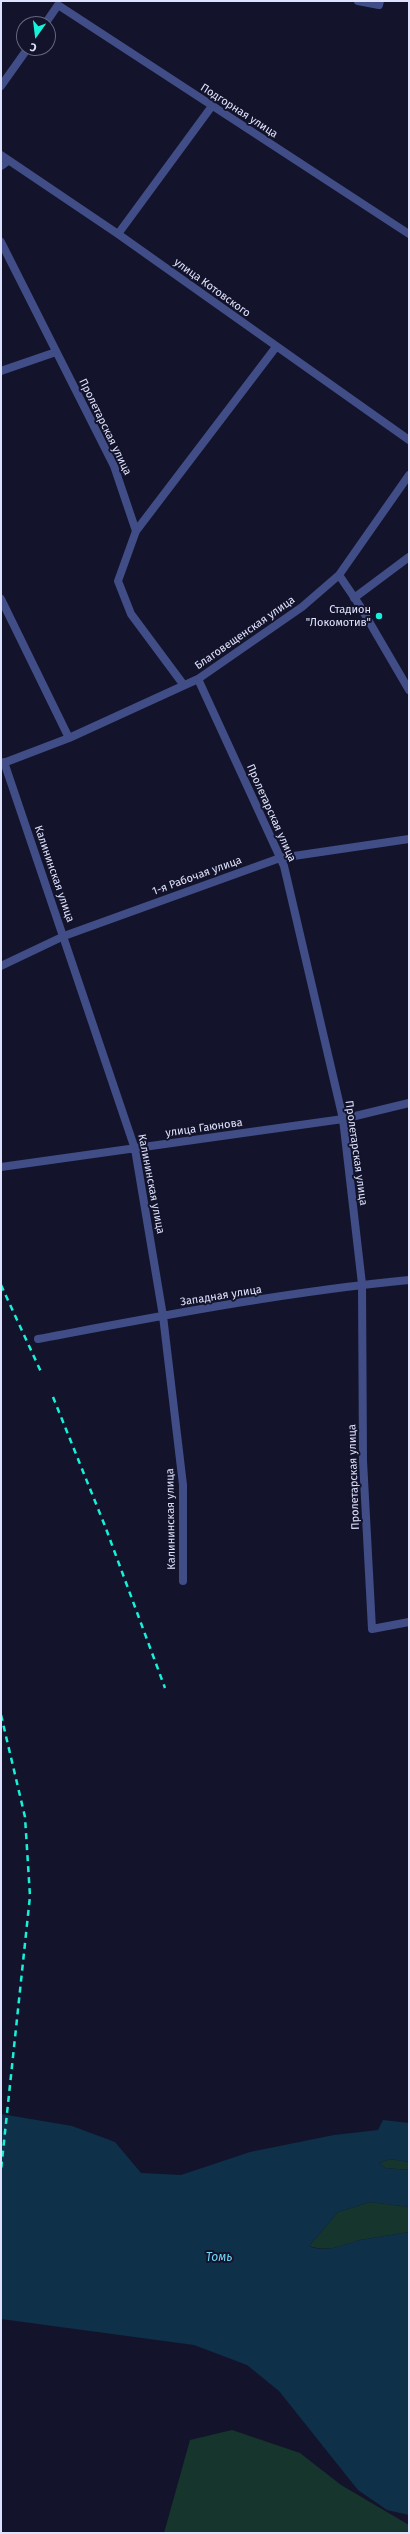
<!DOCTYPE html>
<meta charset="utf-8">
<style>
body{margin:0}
#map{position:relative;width:410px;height:2534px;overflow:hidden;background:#13142b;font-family:"Fira Sans",sans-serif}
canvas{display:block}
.frame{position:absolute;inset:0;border:2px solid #dfe2fd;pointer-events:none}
.north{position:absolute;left:16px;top:16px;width:40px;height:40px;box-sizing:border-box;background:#13142b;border:1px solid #65667f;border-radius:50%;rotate:194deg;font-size:11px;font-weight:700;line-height:16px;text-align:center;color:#dfe2fd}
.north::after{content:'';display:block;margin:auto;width:14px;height:18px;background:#16f2da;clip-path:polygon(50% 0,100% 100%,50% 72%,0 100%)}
</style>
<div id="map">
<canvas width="410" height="2534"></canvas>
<div class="frame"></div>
<div class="north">С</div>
</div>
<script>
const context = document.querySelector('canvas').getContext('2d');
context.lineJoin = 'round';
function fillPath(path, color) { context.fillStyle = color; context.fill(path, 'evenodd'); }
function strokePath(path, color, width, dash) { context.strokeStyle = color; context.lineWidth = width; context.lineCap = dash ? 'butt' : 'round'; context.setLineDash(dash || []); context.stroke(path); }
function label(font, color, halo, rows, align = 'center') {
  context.font = font + ' "Fira Sans",sans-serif'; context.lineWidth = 4; context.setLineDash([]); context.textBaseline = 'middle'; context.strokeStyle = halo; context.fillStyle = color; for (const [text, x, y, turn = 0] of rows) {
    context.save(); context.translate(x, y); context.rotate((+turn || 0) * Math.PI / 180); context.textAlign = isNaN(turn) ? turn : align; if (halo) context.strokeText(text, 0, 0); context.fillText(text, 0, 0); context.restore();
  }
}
fillPath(new Path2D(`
 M 390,2159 L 409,2162 L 409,2170 L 385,2168 L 379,2163 Z
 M 370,2202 L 409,2207 L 409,2232 C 393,2235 376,2237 360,2240 C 342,2245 328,2253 309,2246 L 338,2212 Z
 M 232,2430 L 300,2453 L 341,2485 L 409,2525 L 409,2533 L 164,2533 L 190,2440 Z`), '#16352d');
fillPath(new Path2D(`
 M 1,2114 L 72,2126 L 115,2142 L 141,2173 L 181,2175 L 250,2152 L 334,2135 L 378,2130 L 383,2120 L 409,2123 L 409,2162 L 390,2159 L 379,2163 L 385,2168 L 409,2170 L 409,2207 L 370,2202 L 338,2212 L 309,2246 C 327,2254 343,2244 360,2240 C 376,2237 393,2235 409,2232 L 409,2515 L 387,2510 L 358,2490 L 279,2391 L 247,2365 L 194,2345 L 1,2319 Z`), '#0f3049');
strokePath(new Path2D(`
 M 358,1 L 379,5 L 380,1
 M 45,24 L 58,5 L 409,234
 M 1,86 L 28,48
 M 1,155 L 118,234 L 409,440
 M 1,166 L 8,161
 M 118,234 L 212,106
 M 1,242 L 114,466 L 136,531 L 118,581 L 131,614 L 183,684
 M 1,371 L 56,352
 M 136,531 L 276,347
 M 339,575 L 360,606 L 409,690
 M 354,598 L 409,557
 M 1,599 L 69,738
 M 198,679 L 284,866 L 343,1119 L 362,1284 L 363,1461 L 372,1629 L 409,1622
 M 4,762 L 135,1149 L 163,1316 L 183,1485 L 183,1581
 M 1,764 L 69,738 L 198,679 L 302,607 L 339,575 L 409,475
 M 1,966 L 64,936 L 280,858 L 409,839
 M 1,1167 L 343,1119 L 409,1103
 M 38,1339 C 161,1316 284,1292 409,1280`), '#414d87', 8);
strokePath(new Path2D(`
 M 1,1285 L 42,1374
 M 53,1397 L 105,1526 L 165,1688
 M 1,1715 L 25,1817 L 30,1896 L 1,2170`), '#16f2da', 2.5, [6, 5]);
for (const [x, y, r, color] of [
 [379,616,4,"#16f2da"]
]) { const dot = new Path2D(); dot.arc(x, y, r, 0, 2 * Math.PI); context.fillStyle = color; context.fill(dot); strokePath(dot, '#13142b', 1.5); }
label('11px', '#dfe2fd', '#13142b', [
 ["Подгорная улица",239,111,33],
 ["улица Котовского",212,288,36],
 ["Пролетарская улица",105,427,64],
 ["Благовещенская улица",245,633,-35],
 ["Пролетарская улица",271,813,66],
 ["Калининская улица",54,874,71],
 ["1-я Рабочая улица",197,876,-20],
 ["улица Гаюнова",204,1128,-8],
 ["Пролетарская улица",356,1153,82],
 ["Калининская улица",151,1184,79],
 ["Западная улица",221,1296,-9],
 ["Пролетарская улица",354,1477,-92],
 ["Калининская улица",171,1519,-91]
]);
label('11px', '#dfe2fd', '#13142b', [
 ["Стадион",371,610],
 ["\"Локомотив\"",371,623]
], 'right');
label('italic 12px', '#73d6f7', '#13142b', [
 ["Томь",219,2258]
]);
</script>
